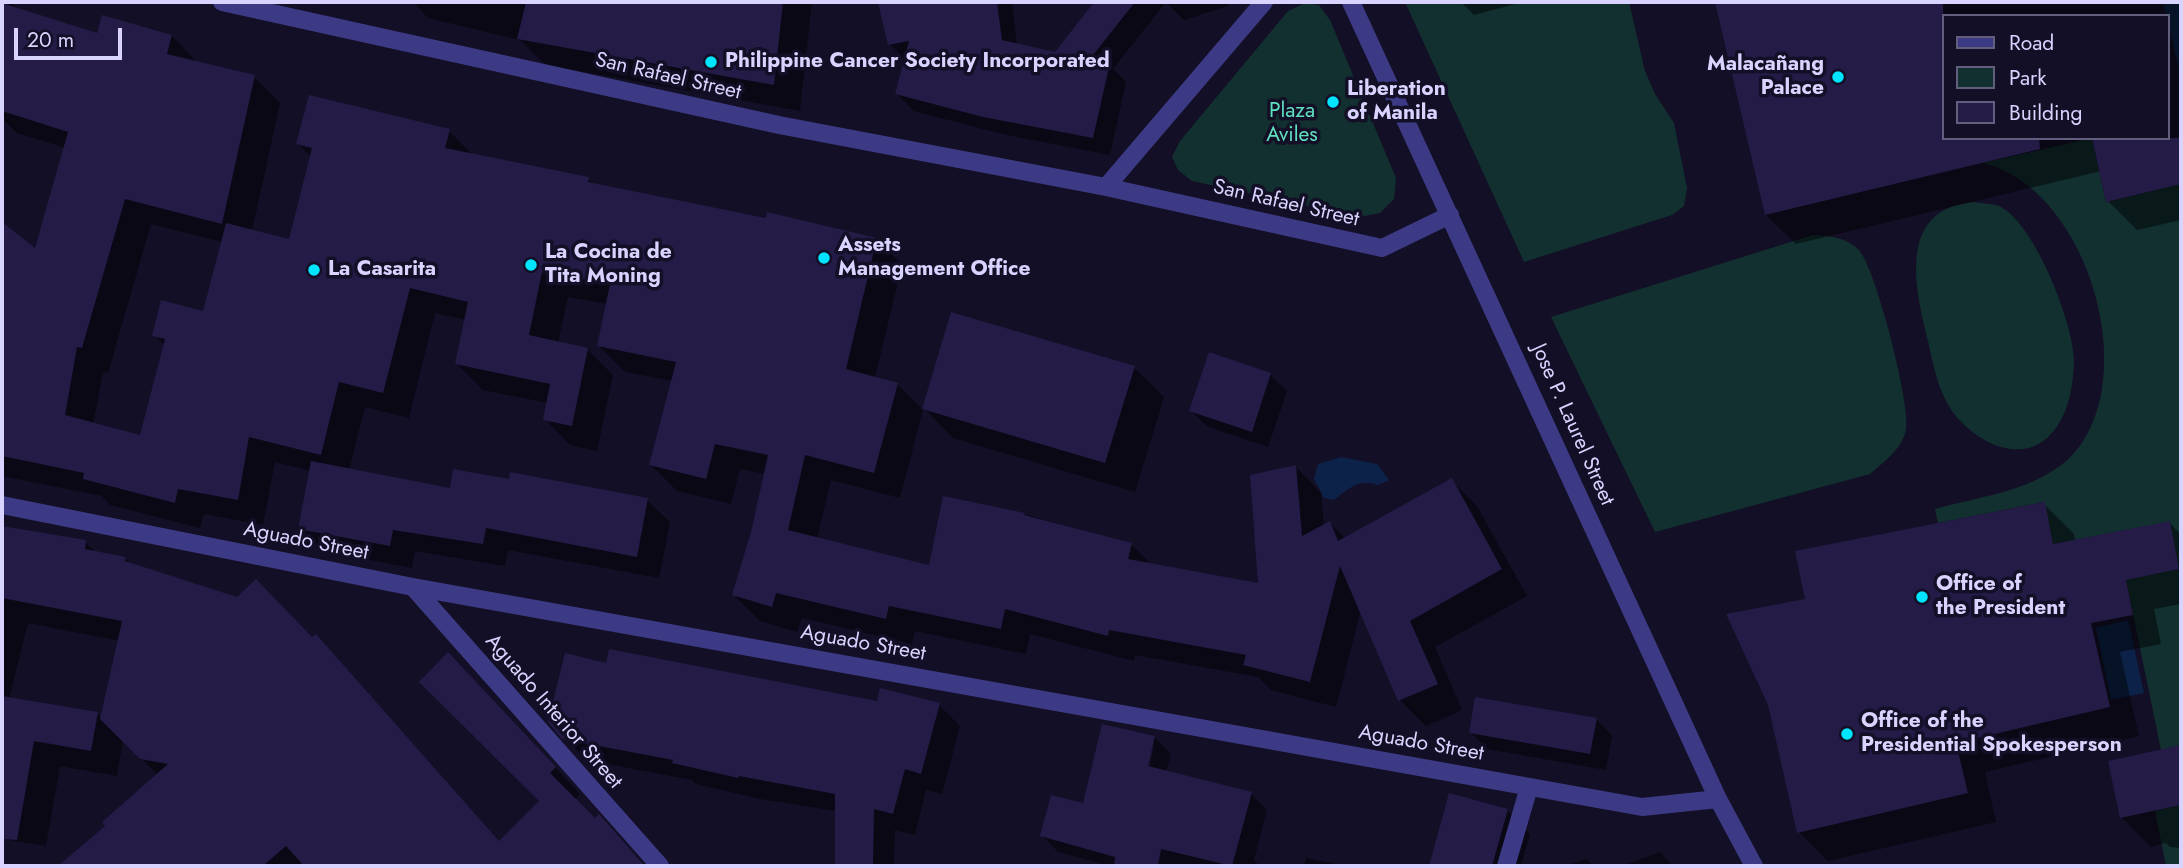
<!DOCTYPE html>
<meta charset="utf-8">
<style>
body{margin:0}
#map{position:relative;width:2183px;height:868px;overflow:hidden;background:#130f26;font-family:Jost,sans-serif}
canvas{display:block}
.frame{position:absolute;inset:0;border:4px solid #d9d4ff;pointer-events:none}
.legend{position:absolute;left:1942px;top:14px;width:228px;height:126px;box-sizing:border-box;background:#130f26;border:2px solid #625e7d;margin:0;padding:9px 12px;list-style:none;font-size:21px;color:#d9d4ff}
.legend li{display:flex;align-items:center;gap:14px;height:35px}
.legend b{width:35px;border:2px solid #625e7d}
.scale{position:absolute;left:14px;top:28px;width:108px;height:32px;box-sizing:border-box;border:4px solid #d9d4ff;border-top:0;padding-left:9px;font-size:21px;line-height:24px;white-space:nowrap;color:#d9d4ff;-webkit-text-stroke:5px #130f26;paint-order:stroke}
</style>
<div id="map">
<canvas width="2183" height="868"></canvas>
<div class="frame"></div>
<ul class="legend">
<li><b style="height:9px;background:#3d3a85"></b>Road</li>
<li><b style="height:19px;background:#12302f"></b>Park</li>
<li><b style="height:19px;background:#241b47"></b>Building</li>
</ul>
<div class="scale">20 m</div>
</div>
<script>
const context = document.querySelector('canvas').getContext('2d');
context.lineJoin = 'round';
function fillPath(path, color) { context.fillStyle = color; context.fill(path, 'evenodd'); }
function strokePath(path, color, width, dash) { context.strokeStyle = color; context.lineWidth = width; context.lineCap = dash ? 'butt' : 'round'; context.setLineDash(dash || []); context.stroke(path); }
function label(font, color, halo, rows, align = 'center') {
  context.font = font + ' Jost,sans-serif'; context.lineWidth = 7; context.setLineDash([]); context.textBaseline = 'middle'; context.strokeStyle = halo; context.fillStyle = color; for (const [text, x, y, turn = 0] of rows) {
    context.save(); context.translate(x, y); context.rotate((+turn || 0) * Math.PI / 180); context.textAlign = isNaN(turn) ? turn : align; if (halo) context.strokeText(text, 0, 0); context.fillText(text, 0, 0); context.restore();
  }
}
fillPath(new Path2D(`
 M 1405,2 L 1629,2 L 1645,71 L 1655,94 L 1674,123 L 1687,188 L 1684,206 L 1672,215 L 1524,262 Z
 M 1305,3 L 1319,5 L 1330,20 L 1396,178 L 1394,199 L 1380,213 L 1359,217 L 1192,181 L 1178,170 L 1172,157 L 1180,141 L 1288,11 Z
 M 2092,138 L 2106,202 L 2181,184 L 2181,745 L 2161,750 L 2126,580 L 2179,569 L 2170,522 L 2053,544 L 2044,502 L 1938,523 L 1935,509 C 1982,496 2048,489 2079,447 C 2140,366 2084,187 1983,163 Z
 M 1975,202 C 1983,204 1994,203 2001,207 C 2035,225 2074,324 2074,361 C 2073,389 2068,419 2047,438 C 2016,465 1972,439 1952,411 C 1938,391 1933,364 1928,341 C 1915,288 1896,208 1975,202 Z
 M 1813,235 C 1830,236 1845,237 1858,249 C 1875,265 1911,405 1906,429 C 1903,448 1884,462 1870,474 L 1655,532 L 1551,317 Z
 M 2181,805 L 2181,866 L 2166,866 L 2155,811 Z`), '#12302f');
fillPath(new Path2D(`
 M 2163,2 L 2181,2 L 2181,78 Z
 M 1341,457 L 1377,464 L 1389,480 L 1378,485 C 1357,479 1350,488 1334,500 L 1324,498 L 1314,479 L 1318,464 Z
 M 2128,620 L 2144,693 L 2111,700 L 2096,628 Z`), '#0c2248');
fillPath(new Path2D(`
 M 2,2 L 10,2 L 22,11 L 98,35 L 172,36 L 197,62 L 254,77 L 280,103 L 252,231 L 290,241 L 311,157 L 298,144 L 449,131 L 474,156 L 588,179 L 595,185 L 876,239 L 902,265 L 875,378 L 897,384 L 923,410 L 900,498 L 831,480 L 817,539 L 930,567 L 1024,514 L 1131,544 L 1152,565 L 1260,585 L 1296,467 L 1321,493 L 1324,526 L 1330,523 L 1346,539 L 1451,480 L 1477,506 L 1527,596 L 1435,647 L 1462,710 L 1426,726 L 1400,700 L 1361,610 L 1336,707 L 1271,690 L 1258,677 L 1135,655 L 1134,661 L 1030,634 L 1026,654 L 915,631 L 912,644 L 802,618 L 797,632 L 760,621 L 734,595 L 753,532 L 765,474 L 740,469 L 731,504 L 677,491 L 651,465 L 673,381 L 625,372 L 599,346 L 607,304 L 568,297 L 558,343 L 587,349 L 613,375 L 597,451 L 570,445 L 545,419 L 548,403 L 483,390 L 457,364 L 466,320 L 435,313 L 409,418 L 365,407 L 349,470 L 451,490 L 647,500 L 670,522 L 659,578 L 508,550 L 505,566 L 415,551 L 412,568 L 322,551 L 300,529 L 311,471 L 275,462 L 263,525 L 204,514 L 200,528 L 110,505 L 102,496 L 2,476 L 2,225 L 36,251 L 66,148 L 17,133 L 2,118 ZM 151,224 L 223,242 L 205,313 L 154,335 L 165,346 L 141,437 L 93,425 L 103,372 L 108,373 Z
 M 413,2 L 812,2 L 800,111 L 546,65 L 520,40 L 428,18 Z
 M 880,2 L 1014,2 L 1012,2 L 1017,45 L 1056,54 L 1097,2 L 1166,2 L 1113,69 L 1126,82 L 1110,155 L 1002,134 L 914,111 L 897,94 L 905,60 L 890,44 Z
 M 1166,2 L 1226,2 L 1228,6 L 1184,20 Z
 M 1461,2 L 1523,2 L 1474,15 Z
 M 1717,2 L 2181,2 L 2181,220 L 2137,230 L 2108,201 L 2101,171 L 1796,244 L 1766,215 ZM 1943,16 L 2167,16 L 2167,138 L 1943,138 Z
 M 1134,368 L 1164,397 L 1135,492 L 953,438 L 924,408 Z
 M 1270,375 L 1287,391 L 1268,447 L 1208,427 L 1191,411 Z
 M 2044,504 L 2074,534 L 2075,542 L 2170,523 L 2181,535 L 2181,604 L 2154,609 L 2161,644 L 2120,652 L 2139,736 L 1985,772 L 1996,822 L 1828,861 L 1799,832 L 1807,600 Z
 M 2,526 L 85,542 L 96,553 L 125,558 L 131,564 L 312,639 L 316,636 L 500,842 L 541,801 L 474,680 L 580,794 L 574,800 L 595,820 L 599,816 L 646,866 L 74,866 L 68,860 L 108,826 L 158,775 L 123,740 L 117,776 L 60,766 L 46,846 L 2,839 ZM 28,623 L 120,641 L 102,718 L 97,714 L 9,699 Z
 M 608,665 L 878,703 L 939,705 L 960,726 L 942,794 L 926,790 L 915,835 L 895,830 L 894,866 L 837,866 L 837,811 L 760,799 L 696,784 L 692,780 L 586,760 L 564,737 Z
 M 1596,719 L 1612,736 L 1606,770 L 1487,749 L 1471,733 Z
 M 1154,737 L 1171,754 L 1166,772 L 1251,794 L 1267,810 L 1254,860 L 1260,866 L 1111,866 L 1058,852 L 1042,835 L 1084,805 ZM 1151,747 L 1154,747 L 1148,775 L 1144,774 Z
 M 2181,747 L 2181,848 L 2170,847 L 2166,843 L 2151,847 L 2121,817 L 2110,762 Z
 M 1450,795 L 1507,810 L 1530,834 L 1521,866 L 1431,866 Z
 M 1660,852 L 1673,866 L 1622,866 Z
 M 1306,858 L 1346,866 L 1304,866 Z
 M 1586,859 L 1594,866 L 1566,866 Z`), '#0007');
fillPath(new Path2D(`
 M 526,2 L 783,2 L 774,85 L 517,39 Z
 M 878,2 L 997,2 L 1002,40 L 1055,52 L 1094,2 L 1135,2 L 1090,59 L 1110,63 L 1093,138 L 983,117 L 895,94 L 909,41 L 888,45 Z
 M 1715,2 L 1943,2 L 1943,138 L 2039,138 L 2040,149 L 1765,215 Z
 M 2,3 L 97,33 L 102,15 L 172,35 L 167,54 L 255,75 L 222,224 L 125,199 L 82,348 L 77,347 L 65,415 L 140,435 L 165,339 L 152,336 L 161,300 L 203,311 L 226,223 L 289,239 L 312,148 L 296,144 L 309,95 L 450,129 L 445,148 L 589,177 L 588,182 L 766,218 L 767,212 L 877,238 L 846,369 L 898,383 L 874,473 L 805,455 L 788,530 L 929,565 L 943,496 L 1025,513 L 1024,515 L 1132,543 L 1128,559 L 1258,583 L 1250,475 L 1296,465 L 1302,536 L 1330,521 L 1338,541 L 1452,478 L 1502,569 L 1410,621 L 1438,684 L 1398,701 L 1340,566 L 1310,682 L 1243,665 L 1246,655 L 1109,630 L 1108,636 L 1005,609 L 1001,629 L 889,606 L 886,619 L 776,593 L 772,607 L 732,595 L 751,532 L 768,455 L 715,444 L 706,479 L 649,465 L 676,362 L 597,346 L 610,284 L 542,272 L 529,335 L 588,348 L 572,426 L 543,420 L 550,384 L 455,364 L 468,302 L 410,288 L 383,393 L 339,382 L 321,455 L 249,437 L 238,500 L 178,489 L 175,503 L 83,479 L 84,473 L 2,456 L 2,222 L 35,248 L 68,132 L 2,111 Z
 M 2092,138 L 2181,138 L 2181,184 L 2106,202 Z
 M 951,312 L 1135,366 L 1105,463 L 922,409 Z
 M 1209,352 L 1271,373 L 1252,432 L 1189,411 Z
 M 311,461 L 450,488 L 453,469 L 509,479 L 510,472 L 648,498 L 637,557 L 486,528 L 483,544 L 393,530 L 390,546 L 298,529 Z
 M 2045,502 L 2053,544 L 2170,521 L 2179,569 L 2126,580 L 2133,615 L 2091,623 L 2110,707 L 1956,743 L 1968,793 L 1797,833 L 1768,705 L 1726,614 L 1805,599 L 1795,551 Z
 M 2,526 L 86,540 L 85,549 L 126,557 L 125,561 L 237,597 L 256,579 L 312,637 L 316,634 L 499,841 L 539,801 L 419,682 L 448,652 L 556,767 L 550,773 L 595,818 L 599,814 L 645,866 L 304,866 L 286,846 L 263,866 L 58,866 L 105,826 L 102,822 L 168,764 L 140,759 L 100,719 L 122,621 L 2,598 Z
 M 609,649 L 877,701 L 880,688 L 940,703 L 921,774 L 905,769 L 893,814 L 874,809 L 873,866 L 835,866 L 835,794 L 739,776 L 738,778 L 672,763 L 673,760 L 562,739 L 548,722 L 565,653 L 606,663 Z
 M 2,696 L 98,712 L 91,751 L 34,741 L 17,840 L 2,839 Z
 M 1475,697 L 1597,718 L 1590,754 L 1469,733 Z
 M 1102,724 L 1155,736 L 1148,766 L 1252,792 L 1232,866 L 1161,849 L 1158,866 L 1114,866 L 1115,857 L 1040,836 L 1051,795 L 1083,803 Z
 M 2181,745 L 2181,805 L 2120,818 L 2108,761 Z
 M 1449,793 L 1508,809 L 1492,866 L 1429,866 Z`), '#241b47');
strokePath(new Path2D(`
 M 222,2 L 779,125 L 1106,187 L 1382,248 L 1450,215
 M 1351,2 L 1718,799 L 1754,866
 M 1106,187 L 1264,2
 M 2,505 L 413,587 L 1642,807 L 1718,799
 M 413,587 L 660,866
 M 1506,866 L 1529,787`), '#3d3a85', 18);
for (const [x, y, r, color] of [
 [711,62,7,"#00e5ff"],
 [1838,77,7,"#00e5ff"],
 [1333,102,7,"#00e5ff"],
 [824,258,7,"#00e5ff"],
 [531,265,7,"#00e5ff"],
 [314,270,7,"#00e5ff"],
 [1922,597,7,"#00e5ff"],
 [1847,734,7,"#00e5ff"]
]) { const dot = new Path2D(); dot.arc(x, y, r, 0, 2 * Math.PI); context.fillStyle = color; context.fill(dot); strokePath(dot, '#130f26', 2.5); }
label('bold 21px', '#d9d4ff', '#130f26', [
 ["Philippine Cancer Society Incorporated",725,62],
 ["Malacañang",1824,65,"right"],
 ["Palace",1824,89,"right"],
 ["Liberation",1347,90],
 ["of Manila",1347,114],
 ["Assets",838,246],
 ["Management Office",838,270],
 ["La Cocina de",545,253],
 ["Tita Moning",545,277],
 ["La Casarita",328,270],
 ["Office of",1936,585],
 ["the President",1936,609],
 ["Office of the",1861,722],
 ["Presidential Spokesperson",1861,746]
], 'left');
label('21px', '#d9d4ff', '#130f26', [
 ["San Rafael Street",668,77,13],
 ["San Rafael Street",1286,204,13],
 ["Jose P. Laurel Street",1572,425,66],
 ["Aguado Street",306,542,11],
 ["Aguado Street",863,644,10],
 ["Aguado Interior Street",553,712,49],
 ["Aguado Street",1421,744,10]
]);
label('21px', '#5fe0c0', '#130f26', [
 ["Plaza",1292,112],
 ["Aviles",1292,136]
]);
</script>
